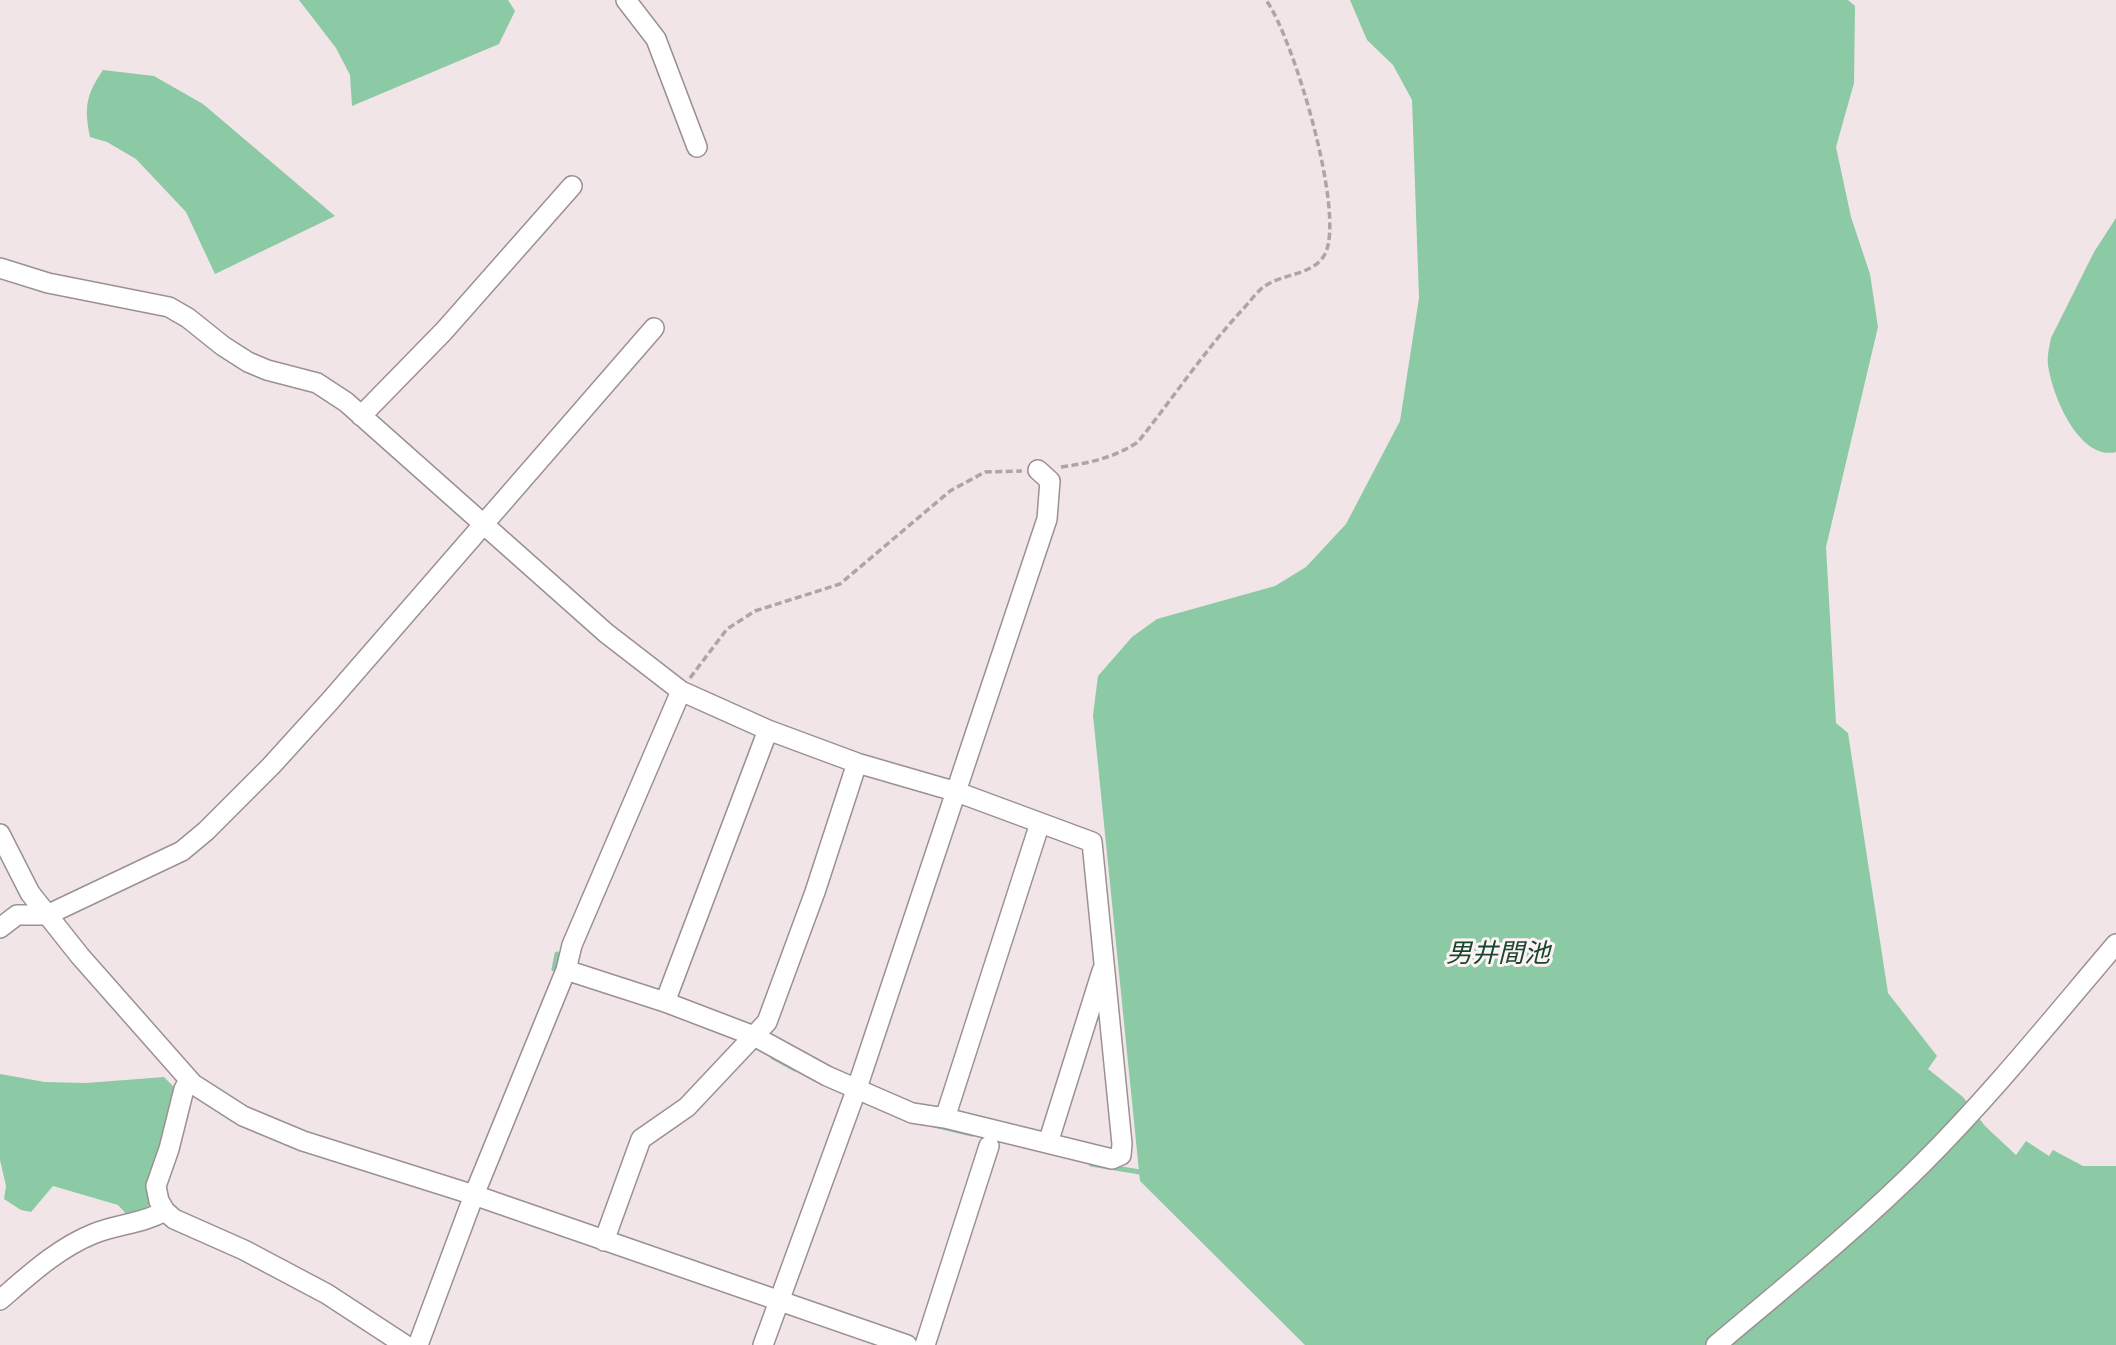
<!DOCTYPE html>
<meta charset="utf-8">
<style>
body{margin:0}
canvas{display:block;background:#f1e5e7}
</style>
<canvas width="2116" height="1345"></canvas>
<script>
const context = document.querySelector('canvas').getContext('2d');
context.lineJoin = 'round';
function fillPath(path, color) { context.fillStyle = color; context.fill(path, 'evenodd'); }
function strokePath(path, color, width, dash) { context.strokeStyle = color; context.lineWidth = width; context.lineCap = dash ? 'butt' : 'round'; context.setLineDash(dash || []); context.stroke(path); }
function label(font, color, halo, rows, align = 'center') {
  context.font = font + ' "Fira Sans","Noto Sans JP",sans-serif'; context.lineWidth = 6; context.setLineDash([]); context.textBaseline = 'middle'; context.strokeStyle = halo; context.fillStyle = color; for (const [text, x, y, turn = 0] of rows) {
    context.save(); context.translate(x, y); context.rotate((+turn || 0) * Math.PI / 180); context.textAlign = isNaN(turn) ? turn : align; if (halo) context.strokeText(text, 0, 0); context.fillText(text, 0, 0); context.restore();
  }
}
fillPath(new Path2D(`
 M 299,0 L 508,0 L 515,11 L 499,44 L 352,106 L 350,75 L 336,48 Z
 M 1350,0 L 1848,0 L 1855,6 L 1854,83 L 1836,147 L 1851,217 L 1870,274 L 1878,327 L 1826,547 L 1836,723 L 1848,733 L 1888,993 L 1937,1056 L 1928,1069 L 1963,1097 L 1985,1126 L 2016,1155 L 2026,1141 L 2049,1156 L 2053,1150 L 2083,1166 L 2116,1166 L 2116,1345 L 1305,1345 L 1140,1181 L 1093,715 L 1098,676 L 1132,637 L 1157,619 L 1275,586 L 1306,567 L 1346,524 L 1400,421 L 1419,298 L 1412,100 L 1393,65 L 1367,40 Z
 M 103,70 L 154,76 L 203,104 L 335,216 L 215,274 L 186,212 L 136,159 L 107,142 L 90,137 C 84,107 86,95 103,70 Z
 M 2116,218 L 2116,452 C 2079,461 2052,395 2048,365 C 2047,356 2049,348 2051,338 L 2094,252 Z
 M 0,1074 L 45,1082 L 86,1083 L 164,1077 L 174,1087 L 175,1097 L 149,1205 L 141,1216 L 129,1217 L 118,1205 L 53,1186 L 31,1212 L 21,1210 L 4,1199 L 6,1186 L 0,1160 Z`), '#8cc9a5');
strokePath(new Path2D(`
 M 554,969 L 557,954
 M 773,1057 L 795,1069
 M 934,1125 L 972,1134
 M 1091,1164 L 1146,1173`), '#8cc9a5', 5);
const minor = new Path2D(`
 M 626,0 L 656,39 L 697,147
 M 0,268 L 48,283 L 169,307 L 188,318 L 223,346 L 248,362 L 267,370 L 317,383 L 346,402 L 606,633 L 681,691 L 768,730 L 857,763 L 957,792 L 1092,842 L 1122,1144 L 1121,1155 L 1112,1159 L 945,1118 L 912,1113 L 827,1076 L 754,1036 L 665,1002 L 566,970
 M 361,416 L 444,331 L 572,186
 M 0,834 L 30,893 L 80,956 L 193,1084 L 243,1116 L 303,1141 L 474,1195 L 907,1345
 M 0,928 L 17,915 L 47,915 L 182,851 L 206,831 L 271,766 L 330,701 L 654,328
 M 665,1002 L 768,730
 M 189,1080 L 184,1089 L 169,1149 L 156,1186 L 159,1201 L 165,1211 L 174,1219 L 244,1250 L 327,1294 L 405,1345
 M 945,1118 L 1040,823
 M 1048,1143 L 1102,971
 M 604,1241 L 641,1139 L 687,1107 L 767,1022 L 815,892 L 857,763
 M 0,1300 C 28,1276 58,1248 93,1234 C 117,1224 142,1224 165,1211
 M 418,1345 L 474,1195 L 566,970 L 572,945 L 681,691
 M 763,1345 L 857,1088 L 1047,519 L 1050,481 L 1038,470
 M 925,1345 L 989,1146
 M 1716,1345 C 1786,1286 1858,1228 1923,1163 C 1992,1094 2053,1018 2116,944`);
strokePath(minor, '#9b9092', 22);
strokePath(new Path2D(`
 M 1061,467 C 1089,463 1114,458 1138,442 C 1173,398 1205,350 1243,309 C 1250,302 1257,291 1265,286 C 1283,273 1313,276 1325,254 C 1346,213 1293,37 1266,0
 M 690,678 L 727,629 L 755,611 L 840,584 L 950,491 L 985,472 L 1022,471`), '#aea5a6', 3.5, [7, 3.5]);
strokePath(minor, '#fff', 19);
label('italic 26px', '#18472f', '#fef3f4', [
 ["男井間池",1498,955]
]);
</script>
